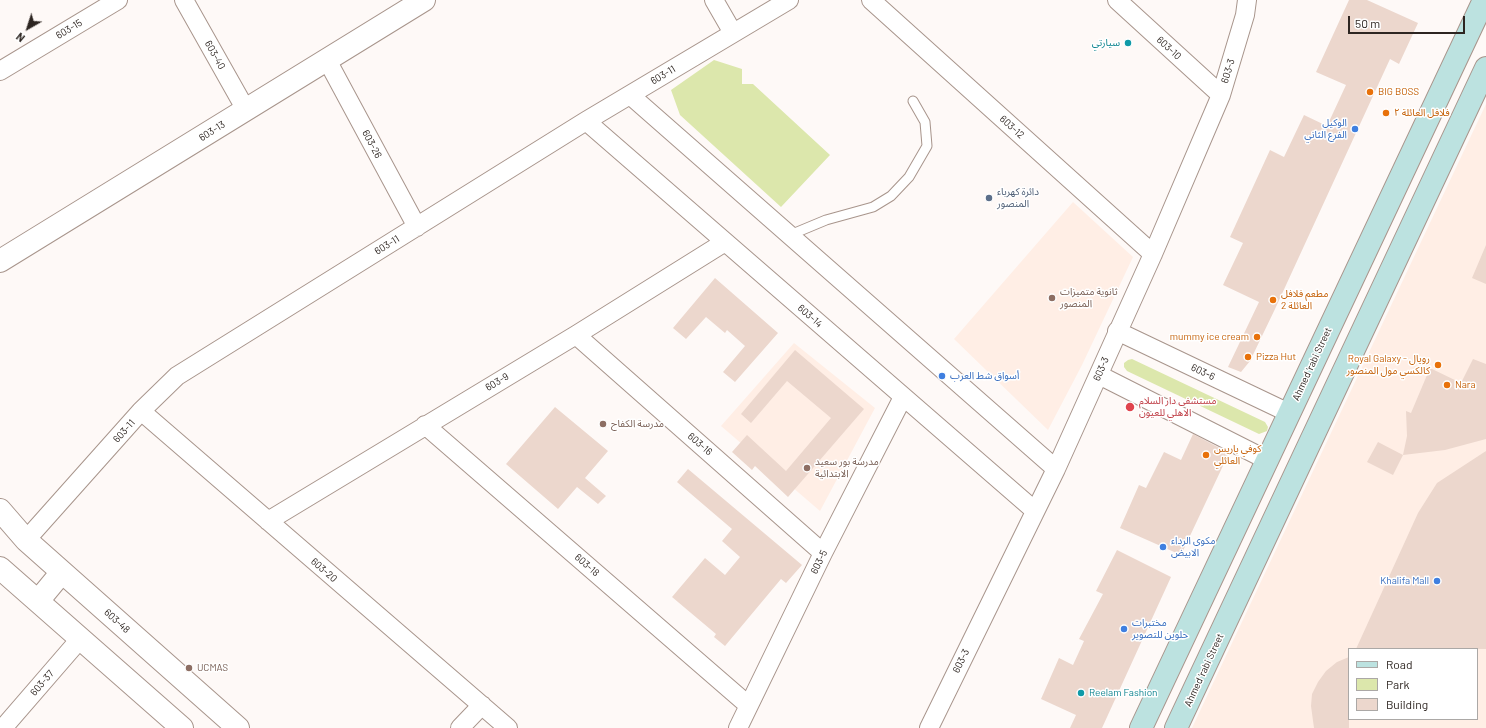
<!DOCTYPE html>
<meta charset="utf-8">
<style>
body{margin:0}
#map{position:relative;width:1486px;height:728px;overflow:hidden;background:#fef9f7;font-family:Barlow,sans-serif}
canvas{display:block}
.legend{position:absolute;left:1348px;top:648px;width:130px;height:72px;box-sizing:border-box;background:#fff;border:1px solid #aba8a6;margin:0;padding:5px 7px;list-style:none;font-size:12px;color:#2d2521}
.legend li{display:flex;align-items:center;gap:8px;height:20px}
.legend b{width:20px;border:1px solid #aba8a6}
.north{position:absolute;left:8px;top:8px;width:40px;height:40px;-webkit-text-stroke:3px #fff;paint-order:stroke;rotate:219deg;font-size:11px;font-weight:700;line-height:16px;text-align:center;color:#2d2521}
.north::after{content:'';display:block;margin:auto;width:14px;height:18px;background:#2d2521;clip-path:polygon(50% 0,100% 100%,50% 72%,0 100%)}
.scale{position:absolute;left:1348px;top:16px;width:117px;height:18px;box-sizing:border-box;border:2px solid #2d2521;border-top:0;padding-left:5px;font-size:12px;line-height:14px;white-space:nowrap;color:#2d2521;-webkit-text-stroke:3px #fff;paint-order:stroke}
</style>
<div id="map">
<canvas width="1486" height="728"></canvas>
<ul class="legend">
<li><b style="height:5px;background:#bce2e0"></b>Road</li>
<li><b style="height:11px;background:#dce7ac"></b>Park</li>
<li><b style="height:11px;background:#ecd7cd"></b>Building</li>
</ul>
<div class="north">N</div>
<div class="scale">50 m</div>
</div>
<script>
const context = document.querySelector('canvas').getContext('2d');
context.lineJoin = 'round';
function fillPath(path, color) { context.fillStyle = color; context.fill(path, 'evenodd'); }
function strokePath(path, color, width, dash) { context.strokeStyle = color; context.lineWidth = width; context.lineCap = dash ? 'butt' : 'round'; context.setLineDash(dash || []); context.stroke(path); }
function label(font, color, halo, rows, align = 'center') {
  context.font = font + ' Barlow,"Noto Sans Arabic",sans-serif'; context.lineWidth = 3; context.setLineDash([]); context.textBaseline = 'middle'; context.strokeStyle = halo; context.fillStyle = color; for (const [text, x, y, turn = 0] of rows) {
    context.save(); context.translate(x, y); context.rotate((+turn || 0) * Math.PI / 180); context.textAlign = isNaN(turn) ? turn : align; if (halo) context.strokeText(text, 0, 0); context.fillText(text, 0, 0); context.restore();
  }
}
fillPath(new Path2D(`
 M 1486,104 L 1486,728 L 1192,728 ZM 1349,649 L 1477,649 L 1477,719 L 1349,719 Z
 M 1073,202 L 1133,257 L 1082,365 L 1048,430 L 954,339 Z
 M 794,343 L 875,408 L 820,511 L 721,426 Z`), '#ffeee5');
fillPath(new Path2D(`
 M 714,60 L 742,69 L 742,84 L 753,84 L 830,155 L 781,207 L 680,115 L 671,90 Z
 M 1132,359 L 1265,422 L 1268,427 L 1267,431 L 1259,434 L 1127,371 L 1124,367 L 1124,363 L 1128,360 Z`), '#dce7ac');
fillPath(new Path2D(`
 M 1349,0 L 1367,0 L 1418,23 L 1399,64 L 1390,59 L 1275,309 L 1250,361 L 1241,372 L 1228,367 L 1259,302 L 1223,285 L 1243,243 L 1230,237 L 1270,150 L 1284,157 L 1304,115 L 1327,126 L 1346,85 L 1316,72 Z
 M 1486,245 L 1486,284 L 1472,278 Z
 M 715,278 L 778,333 L 735,382 L 723,372 L 745,346 L 727,330 L 725,333 L 706,317 L 686,339 L 673,328 Z
 M 795,350 L 864,409 L 788,497 L 755,466 L 752,470 L 732,452 L 747,435 L 786,471 L 831,418 L 787,381 L 751,423 L 741,414 Z
 M 1473,359 L 1486,364 L 1486,439 L 1445,450 L 1403,455 L 1407,436 L 1406,411 L 1411,413 L 1430,368 L 1461,383 Z
 M 555,407 L 608,451 L 585,478 L 606,496 L 598,504 L 577,487 L 558,509 L 506,464 Z
 M 1193,434 L 1229,453 L 1181,555 L 1120,528 L 1139,485 L 1146,488 L 1164,452 L 1181,460 Z
 M 1378,442 L 1403,455 L 1393,475 L 1367,462 Z
 M 1486,451 L 1486,649 L 1356,649 L 1418,513 L 1437,483 Z
 M 688,469 L 802,565 L 786,583 L 781,579 L 725,646 L 714,637 L 716,634 L 672,597 L 705,558 L 725,575 L 740,557 L 722,541 L 732,529 L 677,482 Z
 M 1117,550 L 1171,577 L 1102,728 L 1070,728 L 1076,715 L 1041,699 L 1059,658 L 1073,665 L 1084,641 L 1079,639 L 1103,594 L 1096,591 Z
 M 1349,657 L 1349,728 L 1314,728 L 1311,706 L 1312,694 L 1318,682 L 1326,671 L 1337,662 Z`), '#ecd7cd');
const service = new Path2D(`
 M 790,235 L 826,220 L 873,207 L 891,196 L 909,177 L 927,146 L 925,122 L 913,101`);
const minor = new Path2D(`
 M 184,0 L 246,110
 M 714,0 L 733,33
 M 871,0 L 1153,254
 M 1117,0 L 1221,95
 M 327,60 L 417,227
 M 0,71 L 118,0
 M 630,95 L 1056,469
 M 586,121 L 1034,510
 M 1117,331 L 1289,413
 M 576,335 L 823,553
 M 1099,375 L 1267,460
 M 141,411 L 508,728
 M 425,425 L 748,705
 M 268,521 L 576,335 L 725,242
 M 26,540 L 141,411 L 177,376 L 586,121 L 789,0
 M 3,728 L 80,639
 M 460,728 L 482,705
 M 738,728 L 823,553 L 903,397
 M 929,728 L 1056,469 L 1153,254 L 1221,95 L 1245,15 L 1247,0`);
const tertiary = new Path2D(`
 M 0,261 L 424,0
 M 0,510 L 26,540 L 238,728
 M 0,568 L 182,728
 M 38,601 L 62,572`);
const secondary = new Path2D(`
 M 1141,728 L 1484,0
 M 1176,728 L 1486,68`);
strokePath(service, '#a8958c', 11);
strokePath(minor, '#a8958c', 20);
strokePath(tertiary, '#a8958c', 24);
strokePath(secondary, '#a8958c', 24);
strokePath(service, '#fff', 9);
strokePath(minor, '#fff', 18);
strokePath(tertiary, '#fff', 22);
strokePath(secondary, '#bce2e0', 22);
for (const [x, y, r, color] of [
 [1128,43,4,"#0f9aa8"],
 [1370,92,4,"#e8710a"],
 [1386,113,4,"#e8710a"],
 [1355,129,4,"#3f7fe0"],
 [989,198,4,"#5c6f8a"],
 [1052,298,4,"#8d6e63"],
 [1273,300,4,"#e8710a"],
 [1257,337,4,"#e8710a"],
 [1248,357,4,"#e8710a"],
 [1438,365,4,"#e8710a"],
 [942,376,4,"#3f7fe0"],
 [1447,385,4,"#e8710a"],
 [1130,407,5,"#e0444e"],
 [603,424,4,"#8d6e63"],
 [1206,455,4,"#e8710a"],
 [807,468,4,"#8d6e63"],
 [1163,547,4,"#3f7fe0"],
 [1437,581,4,"#3f7fe0"],
 [1124,629,4,"#3f7fe0"],
 [189,668,4,"#8d6e63"],
 [1081,693,4,"#0f9aa8"]
]) { const dot = new Path2D(); dot.arc(x, y, r, 0, 2 * Math.PI); context.fillStyle = color; context.fill(dot); strokePath(dot, '#fff', 1.5); }
label('10px', '#2d2521', '#fff', [
 ["603-15",69,29,-31],
 ["603-10",1169,48,42],
 ["603-40",215,55,61],
 ["603-3",1228,71,-73],
 ["603-11",663,75,-31],
 ["603-12",1012,127,42],
 ["603-13",212,131,-32],
 ["603-26",372,144,62],
 ["603-11",387,245,-32],
 ["603-14",810,316,41],
 ["Ahmed 'rabi Street",1312,364,-65],
 ["603-3",1101,369,-67],
 ["603-6",1203,372,25],
 ["603-9",497,382,-31],
 ["603-11",124,431,-48],
 ["603-16",700,444,41],
 ["603-5",819,562,-64],
 ["603-18",587,565,41],
 ["603-20",324,570,41],
 ["603-48",117,621,42],
 ["603-3",961,661,-64],
 ["Ahmed 'rabi Street",1204,670,-65],
 ["603-37",42,683,-49]
]);
label('10px', '#0d838f', '#fff', [
 ["سيارتي",1120,43],
 ["Reelam Fashion",1089,693,"left"]
], 'right');
label('10px', '#c56008', '#fff', [
 ["BIG BOSS",1378,92],
 ["فلافل العائلة ٢",1394,113],
 ["مطعم فلافل",1281,294],
 ["العائلة 2",1281,306],
 ["mummy ice cream",1249,337,"right"],
 ["Pizza Hut",1256,357],
 ["Royal Galaxy - رويال",1430,359,"right"],
 ["كالكسي مول المنصور",1430,371,"right"],
 ["Nara",1455,385],
 ["كوفي باريس",1214,449],
 ["العائلي",1214,461]
], 'left');
label('10px', '#366cbe', '#fff', [
 ["الوكيل",1347,123,"right"],
 ["الفرع الثاني",1347,135,"right"],
 ["أسواق شط العرب",950,376],
 ["مكوى الرداء",1171,541],
 ["الابيض",1171,553],
 ["Khalifa Mall",1429,581,"right"],
 ["مختبرات",1132,623],
 ["حلوين للتصوير",1132,635]
], 'left');
label('10px', '#4e5e75', '#fff', [
 ["دائرة كهرباء",997,192],
 ["المنصور",997,204]
], 'left');
label('10px', '#785e54', '#fff', [
 ["ثانوية متميزات",1060,292],
 ["المنصور",1060,304],
 ["مدرسة الكفاح",611,424],
 ["مدرسة بور سعيد",815,462],
 ["الابتدائية",815,474],
 ["UCMAS",197,668]
], 'left');
label('10px', '#be3a42', '#fff', [
 ["مستشفى دار السلام",1139,401],
 ["الاهلي للعيون",1139,413]
], 'left');
</script>
